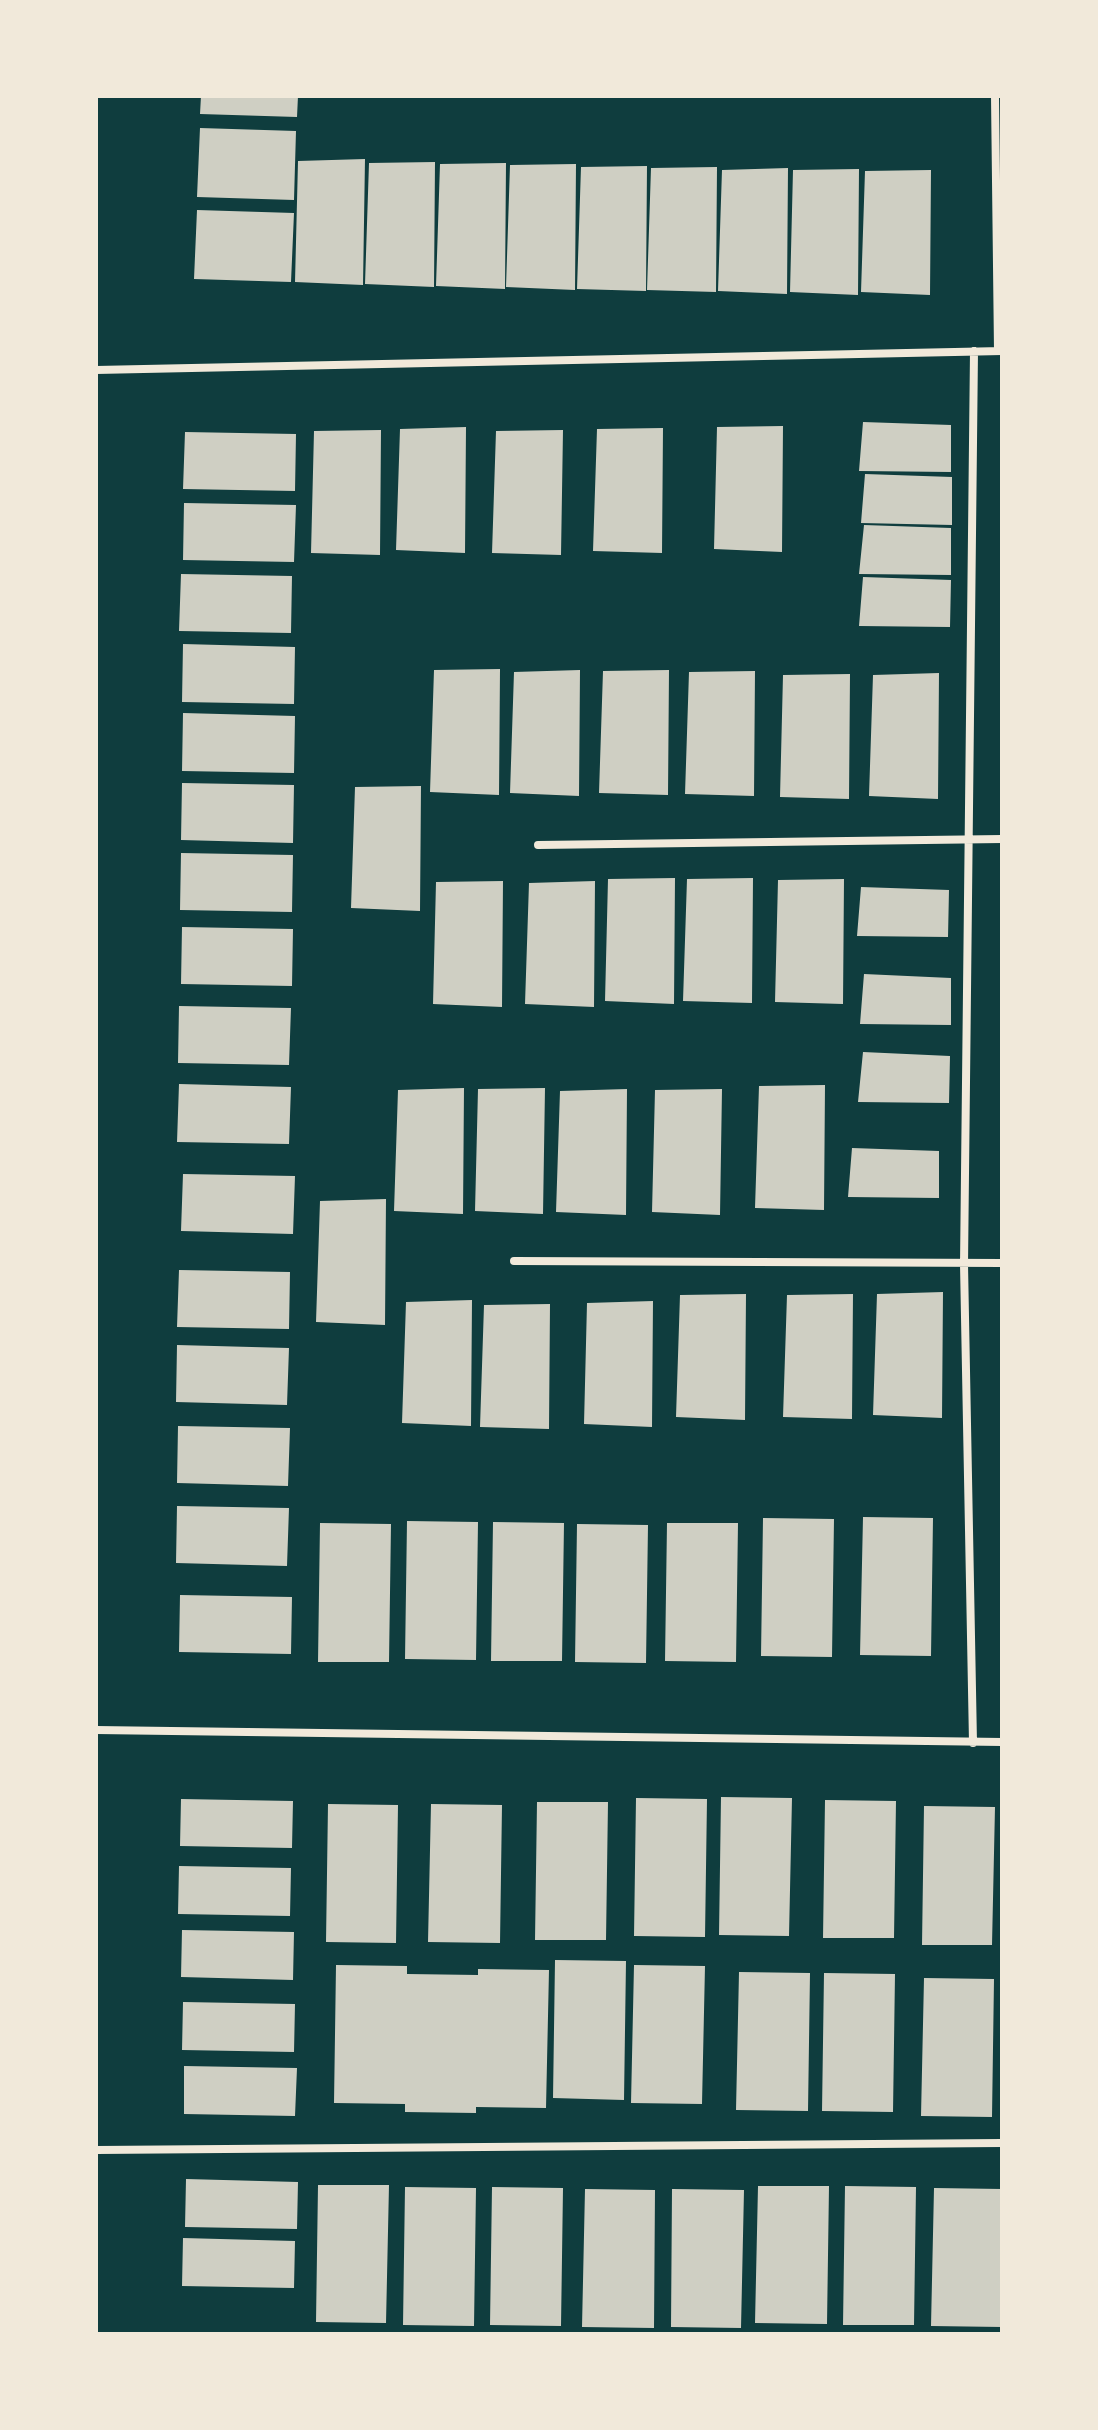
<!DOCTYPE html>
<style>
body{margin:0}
#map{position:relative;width:1098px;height:2430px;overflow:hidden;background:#0f3d3e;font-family:Literata,serif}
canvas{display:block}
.frame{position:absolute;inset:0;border:98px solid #f1e9da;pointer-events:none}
</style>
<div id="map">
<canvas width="1098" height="2430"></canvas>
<div class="frame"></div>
</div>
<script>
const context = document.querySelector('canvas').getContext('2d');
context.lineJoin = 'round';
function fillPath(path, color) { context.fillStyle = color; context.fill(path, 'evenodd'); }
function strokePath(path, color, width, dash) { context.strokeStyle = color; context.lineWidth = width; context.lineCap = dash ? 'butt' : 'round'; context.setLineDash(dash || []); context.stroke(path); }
fillPath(new Path2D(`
 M 201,96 L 298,96 L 297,117 L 200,114 Z
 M 200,128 L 296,131 L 294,200 L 197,197 Z
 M 365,159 L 363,285 L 295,282 L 298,161 Z
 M 435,162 L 434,287 L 365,284 L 369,163 Z
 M 506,163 L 505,289 L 436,286 L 440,164 Z
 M 576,164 L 575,290 L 506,287 L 510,165 Z
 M 647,166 L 646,291 L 577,289 L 581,167 Z
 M 717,167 L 716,292 L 647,290 L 651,168 Z
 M 788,168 L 787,294 L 718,291 L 722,170 Z
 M 859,169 L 858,295 L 790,292 L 793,170 Z
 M 931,170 L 930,295 L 861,292 L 865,171 Z
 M 197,210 L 294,213 L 291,282 L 194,279 Z
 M 863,422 L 951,425 L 951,472 L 859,471 Z
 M 783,426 L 782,552 L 714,549 L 717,427 Z
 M 466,427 L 465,553 L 396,550 L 400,429 Z
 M 663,428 L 662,553 L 593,551 L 597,429 Z
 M 381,430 L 380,555 L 311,553 L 314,431 Z
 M 563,430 L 561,555 L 492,553 L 496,431 Z
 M 185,432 L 296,434 L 295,491 L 183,489 Z
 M 865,474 L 952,477 L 952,525 L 861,523 Z
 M 184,503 L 296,505 L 294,562 L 183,560 Z
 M 864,525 L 951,528 L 951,575 L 859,574 Z
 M 181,574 L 292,576 L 291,633 L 179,631 Z
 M 863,577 L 951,580 L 950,627 L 859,626 Z
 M 183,644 L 295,647 L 294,704 L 182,702 Z
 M 500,669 L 499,795 L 430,792 L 434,670 Z
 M 580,670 L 579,796 L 510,793 L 514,672 Z
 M 669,670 L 668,795 L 599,793 L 603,671 Z
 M 755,671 L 754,796 L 685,794 L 689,672 Z
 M 939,673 L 938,799 L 869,796 L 873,675 Z
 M 850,674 L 849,799 L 780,797 L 783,675 Z
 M 183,713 L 295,716 L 294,773 L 182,771 Z
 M 182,783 L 294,785 L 293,843 L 181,840 Z
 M 421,786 L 420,911 L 351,908 L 355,787 Z
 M 181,853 L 293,855 L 292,912 L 180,910 Z
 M 675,878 L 674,1004 L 605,1001 L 608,879 Z
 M 753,878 L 752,1003 L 683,1001 L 687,879 Z
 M 844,879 L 843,1004 L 775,1002 L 778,880 Z
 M 503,881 L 502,1007 L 433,1004 L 436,882 Z
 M 595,881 L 594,1007 L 525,1004 L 529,883 Z
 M 861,887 L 949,890 L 948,937 L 857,936 Z
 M 182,927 L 293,929 L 292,986 L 181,984 Z
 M 864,974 L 951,978 L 951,1025 L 860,1024 Z
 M 179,1006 L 291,1008 L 289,1065 L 178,1063 Z
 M 863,1052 L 950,1056 L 949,1103 L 858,1102 Z
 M 179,1084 L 291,1087 L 289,1144 L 177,1142 Z
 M 825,1085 L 824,1210 L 755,1208 L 759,1086 Z
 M 464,1088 L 463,1214 L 394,1211 L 398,1090 Z
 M 545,1088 L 543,1214 L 475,1211 L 478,1089 Z
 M 627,1089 L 626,1215 L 556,1212 L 560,1091 Z
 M 722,1089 L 720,1215 L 652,1212 L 655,1090 Z
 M 852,1148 L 939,1151 L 939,1198 L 848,1197 Z
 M 183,1174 L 295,1176 L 293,1234 L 181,1231 Z
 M 386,1199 L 385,1325 L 316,1322 L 320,1201 Z
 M 179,1270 L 290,1272 L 289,1329 L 177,1327 Z
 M 943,1292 L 942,1418 L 873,1415 L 877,1294 Z
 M 746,1294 L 745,1420 L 676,1417 L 680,1295 Z
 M 853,1294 L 852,1419 L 783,1417 L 787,1295 Z
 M 472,1300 L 471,1426 L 402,1423 L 406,1302 Z
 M 653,1301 L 652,1427 L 584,1424 L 587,1303 Z
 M 550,1304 L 549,1429 L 480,1427 L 484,1305 Z
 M 177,1345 L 289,1348 L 287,1405 L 176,1402 Z
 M 178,1426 L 290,1428 L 288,1486 L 177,1483 Z
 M 177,1506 L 289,1508 L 287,1566 L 176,1563 Z
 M 863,1517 L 933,1518 L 931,1656 L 860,1655 Z
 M 763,1518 L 834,1519 L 832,1657 L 761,1656 Z
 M 407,1521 L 478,1522 L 476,1660 L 405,1659 Z
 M 493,1522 L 564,1523 L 562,1661 L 491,1661 Z
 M 320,1523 L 391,1524 L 389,1662 L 318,1662 Z
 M 667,1523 L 738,1523 L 736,1662 L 665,1661 Z
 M 577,1524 L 648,1525 L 646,1663 L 575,1662 Z
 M 180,1595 L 292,1597 L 291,1654 L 179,1652 Z
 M 721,1797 L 792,1798 L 789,1936 L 719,1935 Z
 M 636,1798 L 707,1799 L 705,1937 L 634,1936 Z
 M 181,1799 L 293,1801 L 292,1848 L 180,1846 Z
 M 825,1800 L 896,1801 L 894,1938 L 823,1938 Z
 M 537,1802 L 608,1802 L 606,1940 L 535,1940 Z
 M 328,1804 L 398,1805 L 396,1943 L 326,1942 Z
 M 431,1804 L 502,1805 L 500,1943 L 428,1942 Z
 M 924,1806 L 995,1807 L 992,1945 L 922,1945 Z
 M 179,1866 L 291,1868 L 290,1916 L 178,1914 Z
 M 182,1930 L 294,1932 L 293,1980 L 181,1977 Z
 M 555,1960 L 626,1961 L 624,2100 L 553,2098 Z
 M 336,1965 L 407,1966 L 407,1974 L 478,1975 L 478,1969 L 549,1970 L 546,2108 L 476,2107 L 476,2113 L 405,2112 L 405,2104 L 334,2103 Z
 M 634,1965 L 705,1966 L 702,2104 L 631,2103 Z
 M 739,1972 L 810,1973 L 808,2111 L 736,2110 Z
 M 824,1973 L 895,1974 L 893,2112 L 822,2111 Z
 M 924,1978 L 994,1979 L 992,2117 L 921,2116 Z
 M 183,2002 L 295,2004 L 294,2052 L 182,2050 Z
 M 184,2066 L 297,2068 L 295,2116 L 184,2114 Z
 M 186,2179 L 298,2182 L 297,2229 L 185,2227 Z
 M 318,2185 L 389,2185 L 386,2323 L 316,2322 Z
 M 758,2186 L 829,2186 L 827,2324 L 755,2323 Z
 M 845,2186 L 916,2187 L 914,2325 L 843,2325 Z
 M 405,2187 L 476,2188 L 474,2326 L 403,2325 Z
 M 492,2187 L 563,2188 L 561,2326 L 490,2325 Z
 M 934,2188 L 1002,2189 L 1002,2327 L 931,2326 Z
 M 585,2189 L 655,2190 L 654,2328 L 582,2327 Z
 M 672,2189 L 744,2190 L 741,2328 L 671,2327 Z
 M 183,2238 L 295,2241 L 294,2288 L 182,2286 Z`), '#cfcfc3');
strokePath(new Path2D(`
 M 995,96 L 998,351
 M 96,370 L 1002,351
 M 538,845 L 1002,839
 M 514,1261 L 1002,1263
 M 96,1730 L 1002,1742
 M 973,1743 L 964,1264 L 974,351
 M 96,2150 L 1002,2143`), '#f1e9da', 8);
</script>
